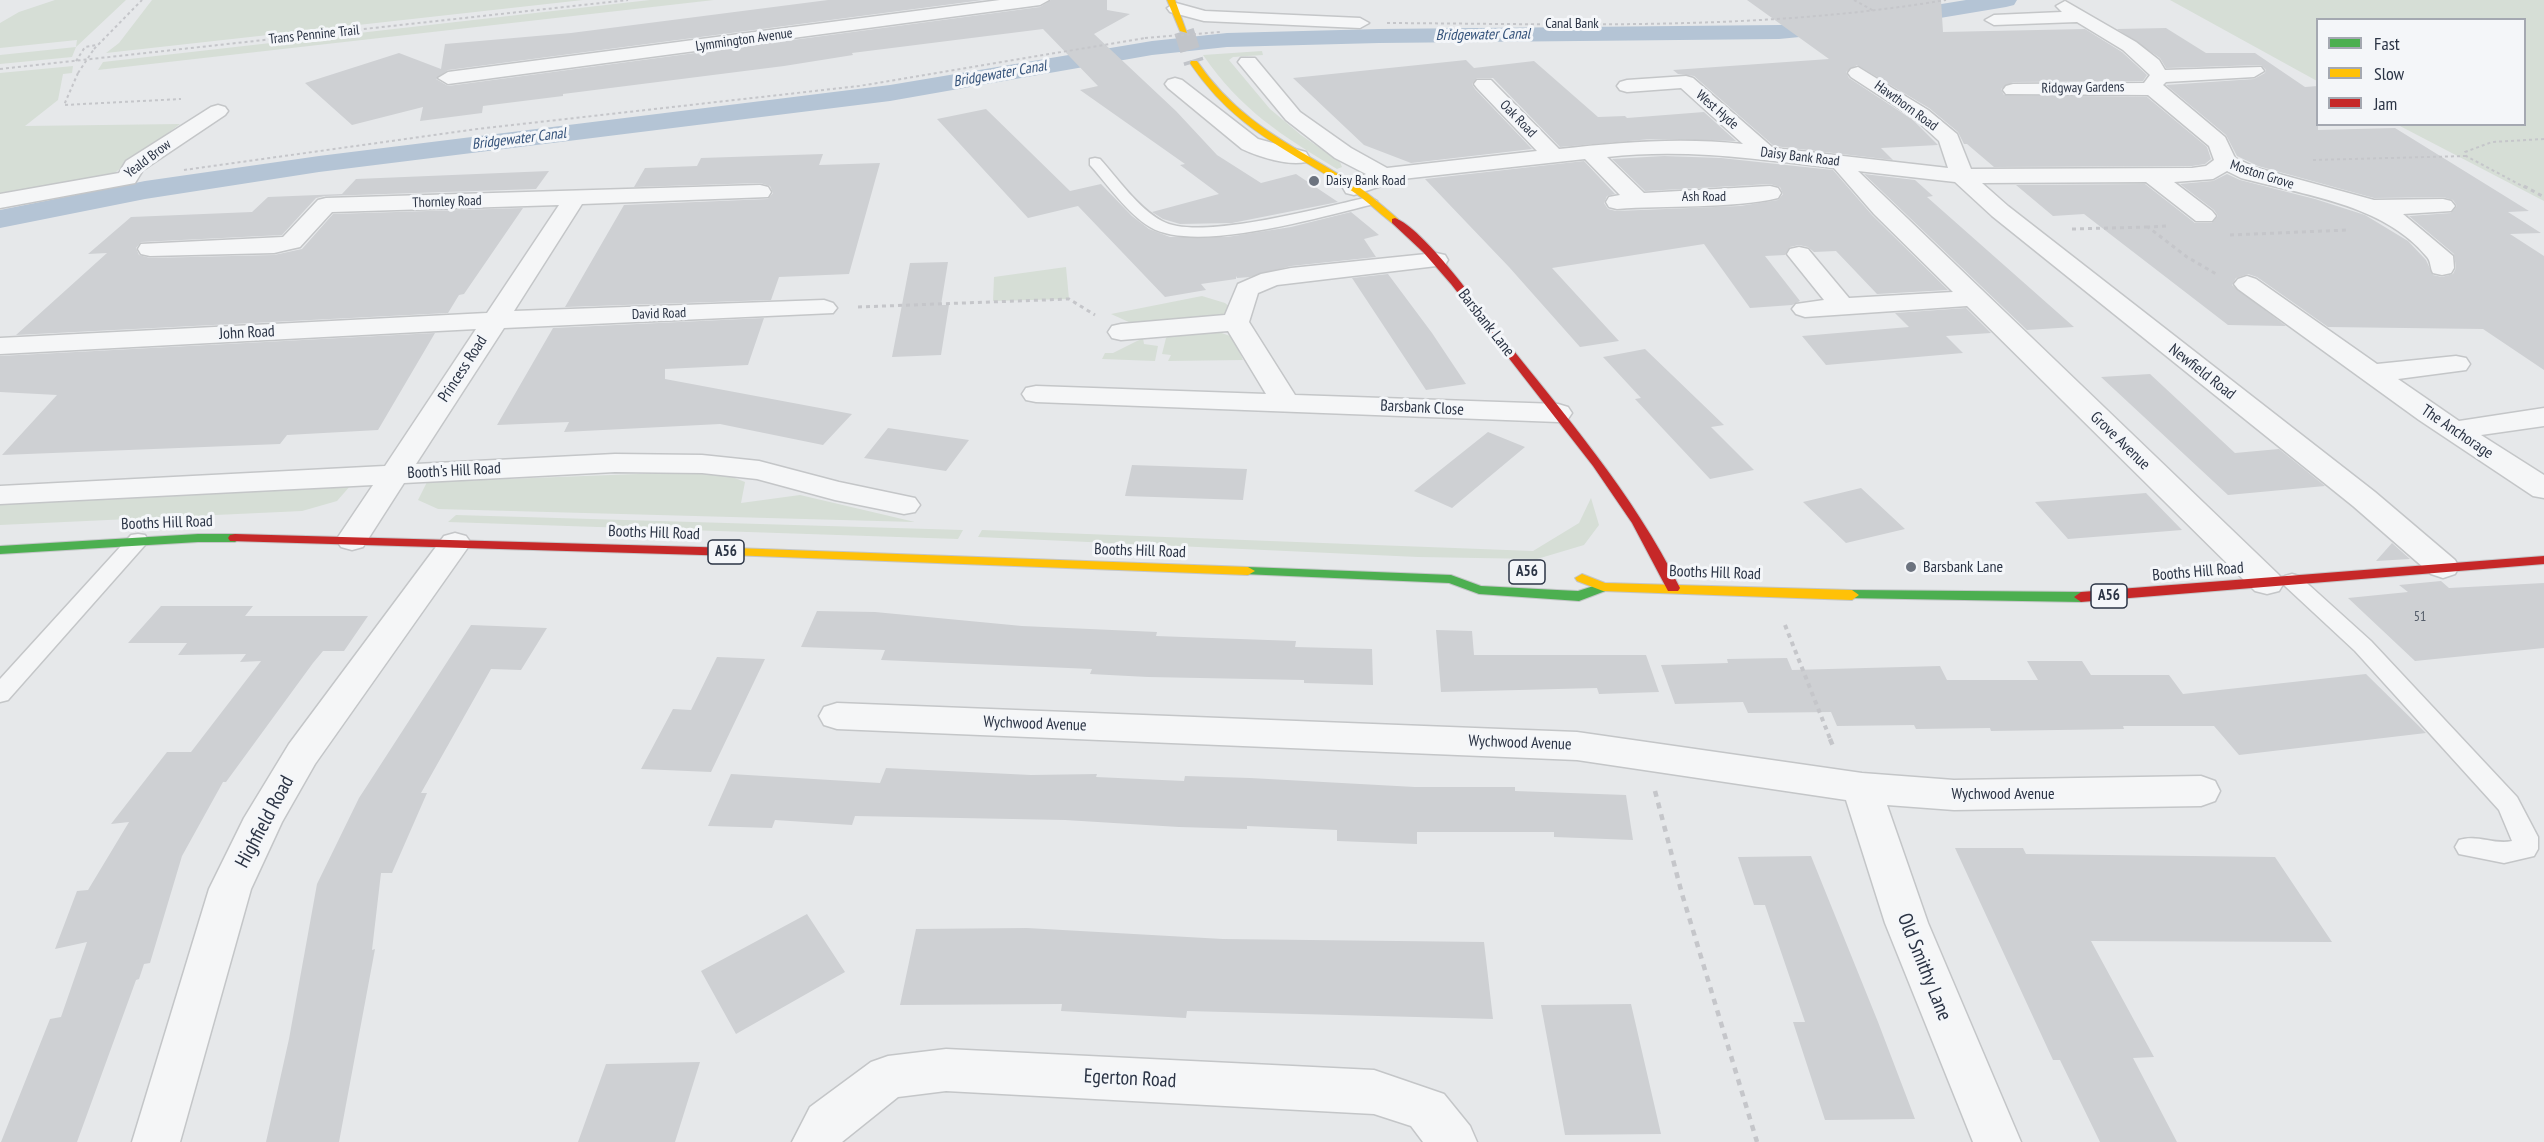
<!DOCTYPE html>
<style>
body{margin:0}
#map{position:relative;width:2544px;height:1142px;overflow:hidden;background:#e6e8ea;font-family:"PT Sans Narrow",sans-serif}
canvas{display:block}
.legend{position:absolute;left:2316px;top:18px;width:210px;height:108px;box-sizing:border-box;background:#f4f6f9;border:2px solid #a4a8b1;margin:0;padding:8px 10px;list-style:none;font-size:18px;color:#2b3445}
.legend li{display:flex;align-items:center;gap:12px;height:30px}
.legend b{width:30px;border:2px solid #a4a8b1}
</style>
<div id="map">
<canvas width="2544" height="1142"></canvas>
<ul class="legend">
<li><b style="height:8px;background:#4caf50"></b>Fast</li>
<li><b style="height:8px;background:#ffc107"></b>Slow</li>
<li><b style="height:8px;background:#c62828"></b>Jam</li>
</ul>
</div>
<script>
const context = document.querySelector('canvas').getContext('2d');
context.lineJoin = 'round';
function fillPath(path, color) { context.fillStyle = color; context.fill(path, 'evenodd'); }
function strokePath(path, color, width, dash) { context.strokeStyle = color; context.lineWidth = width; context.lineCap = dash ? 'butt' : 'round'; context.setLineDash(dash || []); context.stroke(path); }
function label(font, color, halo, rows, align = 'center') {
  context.font = font + ' "PT Sans Narrow",sans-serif'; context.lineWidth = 6; context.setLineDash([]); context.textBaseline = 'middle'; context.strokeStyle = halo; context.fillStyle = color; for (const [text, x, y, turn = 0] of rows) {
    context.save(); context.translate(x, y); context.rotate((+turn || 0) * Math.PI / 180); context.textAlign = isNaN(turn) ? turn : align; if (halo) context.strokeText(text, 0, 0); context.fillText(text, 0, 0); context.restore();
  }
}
fillPath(new Path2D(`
 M 55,0 L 126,0 L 76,47 L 72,57 L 0,64 L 0,55 L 76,47 L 77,40 L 0,48 L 0,23 L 19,12 Z
 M 152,0 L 583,0 L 106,53 L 119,43 Z
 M 650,0 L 714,0 L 98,70 L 103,62 Z
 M 2170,0 L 2544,0 L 2544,201 L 2398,125 L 2524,124 L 2524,20 L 2318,20 L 2317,81 Z
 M 1262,51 L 1263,55 L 1233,57 L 1229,60 L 1270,109 L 1301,135 L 1340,162 L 1342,167 L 1337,169 C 1282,136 1240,109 1203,55 Z
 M 73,66 L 72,73 L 63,74 L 58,100 L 25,126 L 180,124 L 113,174 L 0,196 L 0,73 Z
 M 1066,267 L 1069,299 L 993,301 L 994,277 Z
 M 1202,296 L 1225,303 L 1230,307 L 1224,316 L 1131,323 L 1111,314 Z
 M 1219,332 L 1233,337 L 1243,360 L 1168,361 L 1171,355 L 1162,354 L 1166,338 L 1170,335 Z
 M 1143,338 L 1144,344 L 1158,346 L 1155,361 L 1102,359 L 1105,353 L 1113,353 Z
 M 690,472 L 727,475 L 745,482 L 741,503 L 800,495 L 915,522 L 438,509 L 418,500 L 427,482 Z
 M 351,485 L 337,501 L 302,511 L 0,525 L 0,502 Z
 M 1591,498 L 1599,525 L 1584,545 L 1537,559 L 1418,557 L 978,537 L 982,530 L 1533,551 L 1579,523 Z
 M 456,515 L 963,530 L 958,539 L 448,522 Z`), '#d6ded6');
fillPath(new Path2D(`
 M 1966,0 L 2017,0 L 2014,5 L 2006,7 L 1862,31 L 1779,39 L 1379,43 L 1227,47 L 1152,55 L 890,101 L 319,172 L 145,199 L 0,228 L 0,210 L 145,181 L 319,156 L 890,85 L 1152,41 L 1227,33 L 1379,29 L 1779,25 L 1862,17 Z`), '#b4c4d5');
fillPath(new Path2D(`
 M 828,0 L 983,0 L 448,70 L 436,79 L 448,86 L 1040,7 L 1051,0 L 1107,0 L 1107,10 L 1130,14 L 1094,34 L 1176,111 L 1217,155 L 1261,183 L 1296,174 L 1338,202 L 1232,223 L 1180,224 L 1163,219 L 1152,212 L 1219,194 L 1180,165 L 1185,164 L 1080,90 L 1098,86 L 1043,29 L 852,53 L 853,55 L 784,66 L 563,94 L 563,96 L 483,106 L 482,113 L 420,121 L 423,107 L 352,125 L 305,83 L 399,53 L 441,69 L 445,44 L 571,33 Z
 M 1747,0 L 1941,0 L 1943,32 L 2085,29 L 2122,52 L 2147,75 L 2143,81 L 2013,82 L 2001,89 L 2004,95 L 2147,97 L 2207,147 L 2211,159 L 2205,164 L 2192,166 L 1994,167 L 1967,144 L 1964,144 L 1958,132 L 1929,108 L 1857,65 L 1846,72 L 1849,78 L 1913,120 L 1938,145 L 1881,148 L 1893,160 L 1774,146 L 1694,76 L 1678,74 L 1673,70 L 1829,59 Z
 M 2166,28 L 2206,53 L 2255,53 L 2305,87 L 2318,86 L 2318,130 L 2395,128 L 2529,211 L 2508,212 L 2541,233 L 2510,234 L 2544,256 L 2544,370 L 2483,329 L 2328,327 L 2257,277 L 2248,274 L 2236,278 L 2232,285 L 2286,326 L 2228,325 L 2084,214 L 2053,216 L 2016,185 L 2145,184 L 2195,223 L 2212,223 L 2218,216 L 2214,210 L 2180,184 L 2213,181 L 2227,174 L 2240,180 L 2315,199 L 2365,215 L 2408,241 L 2426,260 L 2433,275 L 2442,277 L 2453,274 L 2456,268 L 2454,254 L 2409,216 L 2451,213 L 2457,206 L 2453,200 L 2443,197 L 2374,198 L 2258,166 L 2237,156 L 2226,135 L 2166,85 L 2254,79 L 2265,73 L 2266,70 L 2261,65 L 2166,68 L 2160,58 L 2117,29 Z
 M 1466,60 L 1474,68 L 1534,61 L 1598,117 L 1625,116 L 1627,118 L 1704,112 L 1736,141 L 1651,139 L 1560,147 L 1493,78 L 1477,78 L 1472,84 L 1475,89 L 1532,149 L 1411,163 L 1364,145 L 1293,78 Z
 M 986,109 L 1070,191 L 1101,184 L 1132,216 L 1149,229 L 1170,237 L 1227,237 L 1291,227 L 1351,212 L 1379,235 L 1364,239 L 1376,257 L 1291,266 L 1250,277 L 1237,278 L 1236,276 L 1236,279 L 1201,284 L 1206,290 L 1165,297 L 1078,206 L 1028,218 L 937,119 Z
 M 823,154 L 819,165 L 880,163 L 849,274 L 779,277 L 771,300 L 565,307 L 624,205 L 768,199 L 773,193 L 770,186 L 760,183 L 634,187 L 645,168 L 697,166 L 701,158 Z
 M 1664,156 L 1721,158 L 1833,170 L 1872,215 L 1948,290 L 1877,294 L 1836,251 L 1814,252 L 1808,247 L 1799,245 L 1790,247 L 1785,255 L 1765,256 L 1800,301 L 1792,305 L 1750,308 L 1704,244 L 1552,268 L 1619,341 L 1580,347 L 1509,267 L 1425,179 L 1584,161 L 1615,194 L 1607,196 L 1604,203 L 1608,209 L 1616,211 L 1740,206 L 1778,200 L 1783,194 L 1780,187 L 1770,184 L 1645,191 L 1612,159 Z
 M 549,171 L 536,189 L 325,196 L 316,198 L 282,235 L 141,242 L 136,248 L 139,255 L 150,258 L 274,255 L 302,249 L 333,214 L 523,208 L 464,294 L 459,295 L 448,313 L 16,335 L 107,253 L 88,254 L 131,217 L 252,212 L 268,197 L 342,194 L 356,179 Z
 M 1864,174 L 1915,180 L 1933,196 L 1927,197 L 2074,327 L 2027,330 Z
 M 948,262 L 941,305 L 949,305 L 941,355 L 892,357 L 910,263 Z
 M 1388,274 L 1432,333 L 1466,384 L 1426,390 L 1352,278 Z
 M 1966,308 L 1991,333 L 1946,336 L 1963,353 L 1826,365 L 1802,336 L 1909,327 L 1895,313 Z
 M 764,318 L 748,365 L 665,369 L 665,379 L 852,414 L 823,445 L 720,424 L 564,432 L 569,422 L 497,425 L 553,328 Z
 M 435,333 L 378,430 L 287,435 L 280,444 L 2,455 L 57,395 L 0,392 L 0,356 Z
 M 1645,349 L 1724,425 L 1711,427 L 1754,470 L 1710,479 L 1635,399 L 1641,398 L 1603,357 Z
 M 2150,374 L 2235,453 L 2279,449 L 2325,486 L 2228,495 L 2101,377 Z
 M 888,428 L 969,440 L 946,471 L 864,458 Z
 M 1488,432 L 1525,447 L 1452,508 L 1414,491 Z
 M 1132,465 L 1247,469 L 1243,500 L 1125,496 Z
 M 1861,488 L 1905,529 L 1846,543 L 1803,502 Z
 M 2146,493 L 2182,530 L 2068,539 L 2035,502 Z
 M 2392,543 L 2410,559 L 2376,561 Z
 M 2441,581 L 2449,588 L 2544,583 L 2544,648 L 2415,661 L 2348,598 L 2408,592 L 2399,585 Z
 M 161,606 L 253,606 L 245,616 L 368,616 L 344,651 L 323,651 L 313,663 L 226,782 L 223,782 L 182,856 L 150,963 L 144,964 L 139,979 L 136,980 L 77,1142 L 1,1142 L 50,1019 L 61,1017 L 87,942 L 55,949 L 77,891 L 88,890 L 129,822 L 111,824 L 167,752 L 191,752 L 261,661 L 240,662 L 246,654 L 178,655 L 187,643 L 128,643 Z
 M 817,611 L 875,612 L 1022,626 L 1157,632 L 1156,636 L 1296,641 L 1295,647 L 1372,649 L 1373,685 L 1304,683 L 1304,680 L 1148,677 L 1090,674 L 1092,669 L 881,660 L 885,650 L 801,647 Z
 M 471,625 L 547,628 L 521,670 L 491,669 L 421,793 L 427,793 L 392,873 L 381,873 L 372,950 L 375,949 L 339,1142 L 266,1142 L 289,1039 L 317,884 L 359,798 Z
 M 1436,630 L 1472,631 L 1474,655 L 1646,655 L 1659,692 L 1599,694 L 1597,688 L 1441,692 Z
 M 717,657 L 765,659 L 711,772 L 641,769 L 673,709 L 691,710 Z
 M 1787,658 L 1792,670 L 1940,666 L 1947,680 L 2038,680 L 2027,661 L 2082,661 L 2091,675 L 2169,675 L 2183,694 L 2366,674 L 2426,733 L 2239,755 L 2214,726 L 2123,726 L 2124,729 L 1991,731 L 1990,728 L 1916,729 L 1914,725 L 1837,726 L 1831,712 L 1748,713 L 1743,702 L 1675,704 L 1661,665 L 1728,663 L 1727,659 Z
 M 886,768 L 1031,775 L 1097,774 L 1096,777 L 1184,781 L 1185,776 L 1250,778 L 1415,787 L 1515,787 L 1515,791 L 1626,795 L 1633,840 L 1554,837 L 1554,832 L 1417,832 L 1417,844 L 1337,841 L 1337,830 L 1247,826 L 1247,829 L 1179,827 L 1065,820 L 855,816 L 852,825 L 775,820 L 772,828 L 708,826 L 731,774 L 880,783 Z
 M 1955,848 L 2023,848 L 2026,854 L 2275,857 L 2332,942 L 2091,941 L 2154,1057 L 2133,1058 L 2177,1142 L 2100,1142 L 2060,1060 L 2053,1060 Z
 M 1811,856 L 1878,1022 L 1915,1119 L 1825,1120 L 1793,1022 L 1805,1022 L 1765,905 L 1754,905 L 1738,857 Z
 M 807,914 L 845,972 L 736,1034 L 701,971 Z
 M 1027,928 L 1223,939 L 1484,942 L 1493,1019 L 1187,1011 L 1186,1018 L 1061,1011 L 1062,1004 L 900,1005 L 916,929 Z
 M 1631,1004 L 1661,1134 L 1565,1135 L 1541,1005 Z
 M 700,1062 L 675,1142 L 578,1142 L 606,1064 Z`), '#ced0d3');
strokePath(new Path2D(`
 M 1184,31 L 1194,63`), '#c1c4c9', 20, [20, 10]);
const lane = new Path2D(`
 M 1095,158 L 1100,159 C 1118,179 1138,208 1162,221 C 1199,242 1326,206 1370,197 L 1377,201 L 1370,205 C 1320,217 1195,254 1150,227 C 1127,213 1108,185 1090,165 L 1090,159 Z
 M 138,534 L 145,535 L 148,540 L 145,545 L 8,700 L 0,702 L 0,679 L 131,535 Z
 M 2292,574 L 2299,576 L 2371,641 L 2517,797 L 2538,837 L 2538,849 L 2534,856 L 2504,863 L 2459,854 L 2455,847 L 2459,840 C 2477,834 2494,845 2512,841 L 2499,810 L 2355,651 L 2285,586 L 2281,581 L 2285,576 Z`);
const street = new Path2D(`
 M 1000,0 L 1049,0 L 1040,5 L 448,84 L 438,78 L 448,72 Z
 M 2065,1 L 2136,42 L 2159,60 L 2165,70 L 2261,67 L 2264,71 L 2254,77 L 2166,82 L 2163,85 L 2225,137 L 2235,158 L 2257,168 L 2374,200 L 2443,199 L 2451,201 L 2455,206 L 2451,211 L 2403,214 L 2453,256 L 2454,268 L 2451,273 L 2442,275 L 2433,273 C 2430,268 2431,261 2427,257 C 2384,204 2303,195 2241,178 L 2227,171 L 2213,179 L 2174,182 L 2212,211 L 2216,216 L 2212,221 L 2196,221 L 2146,182 L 1982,183 L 2008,206 L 2375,492 L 2455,560 L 2459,567 L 2455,574 L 2443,578 L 2431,574 L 2353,506 L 1992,216 L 1955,182 L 1858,171 L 2279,575 L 2284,583 L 2279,591 L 2267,594 L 2255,591 L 1967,306 L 1805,317 L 1796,314 L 1792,309 L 1796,304 L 1824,300 L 1787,254 L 1790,249 L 1799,247 L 1808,249 L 1849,298 L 1953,292 L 1874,214 L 1834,168 C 1758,159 1684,148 1607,157 L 1644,193 L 1770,186 L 1778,188 L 1781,193 L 1778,198 C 1732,209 1666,205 1617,209 L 1609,207 L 1606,202 L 1609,197 L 1620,195 L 1585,159 L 1402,179 L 1354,195 L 1346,193 L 1343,188 L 1346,183 L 1366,174 L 1335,158 L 1286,120 L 1238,62 L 1241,58 L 1255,58 L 1300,112 L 1351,148 L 1387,168 L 1537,151 L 1477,88 L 1474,84 L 1477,80 L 1491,80 L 1559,149 C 1621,142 1681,137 1743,144 L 1681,88 L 1627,92 L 1620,90 L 1617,86 L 1620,82 L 1627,80 L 1686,76 L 1693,78 L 1773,148 L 1948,168 L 1939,141 L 1914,118 L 1851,77 L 1848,73 L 1851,69 L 1858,67 L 1928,110 L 1957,134 L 1971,169 L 2192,168 L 2206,166 L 2214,160 L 2209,146 L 2148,95 L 2006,94 L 2003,90 L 2006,86 L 2013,84 L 2144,83 L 2150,75 L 2123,50 L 2077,22 L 1994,25 L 1985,20 L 1994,15 L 2062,12 L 2056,6 Z
 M 1176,3 L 1205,11 L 1360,18 L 1369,23 L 1360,28 L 1204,21 L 1170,12 L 1167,8 Z
 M 1175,78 L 1182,80 L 1258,139 L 1306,152 L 1309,157 L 1306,162 C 1288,166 1259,157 1242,149 L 1168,88 L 1165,84 L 1168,80 Z
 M 218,105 L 225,107 L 228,111 L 225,115 L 143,170 L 135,183 L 0,208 L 0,194 L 119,173 L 126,161 L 211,107 Z
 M 760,185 L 768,187 L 771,192 L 768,197 L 582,204 L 514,311 L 824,300 L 833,303 L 837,308 L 833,313 L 504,328 L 416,464 L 615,454 L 702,455 L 759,461 L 839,482 L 915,498 L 920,505 L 915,512 L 904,514 L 835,500 L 757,479 L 702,473 L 615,472 L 404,483 L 363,547 L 352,550 L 341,547 L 336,540 L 373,485 L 0,504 L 0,486 L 385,466 L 476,329 L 0,354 L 0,338 L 487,313 L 559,205 L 332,212 L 300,247 L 291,249 L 274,253 L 150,256 L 141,254 L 138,249 L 141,244 L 283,237 L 318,200 L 326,198 Z
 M 1436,253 L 1445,255 L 1448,260 L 1445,265 L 1277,285 L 1258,293 L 1249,322 L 1295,395 L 1558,404 L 1568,407 L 1572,413 L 1568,419 L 1558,422 L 1036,402 L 1026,400 L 1022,394 L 1026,388 L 1036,386 L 1266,394 L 1228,331 L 1121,340 L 1112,338 L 1108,332 L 1112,326 L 1121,324 L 1225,315 L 1238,284 L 1261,274 L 1291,268 Z
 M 2247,276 L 2256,279 L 2377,364 L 2456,356 L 2466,358 L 2470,364 L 2466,370 L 2398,379 L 2459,421 L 2544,408 L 2544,426 L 2481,435 L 2544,475 L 2544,498 L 2533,496 L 2419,420 L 2238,289 L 2234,284 L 2238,279 Z
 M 455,533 L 466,536 L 471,543 L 315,764 L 282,822 L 251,889 L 180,1142 L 132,1142 L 209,889 L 244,818 L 289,744 L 444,536 Z
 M 837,703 L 1577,732 L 1862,773 L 1954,780 L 2201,776 L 2215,781 L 2220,791 L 2215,801 L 2201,806 L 1954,810 L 1887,805 L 1928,923 L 2021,1142 L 1973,1142 L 1885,923 L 1846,800 L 1577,760 L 837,729 L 824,725 L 819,716 L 824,707 Z
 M 946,1049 L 1374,1070 L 1444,1094 L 1470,1126 L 1477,1142 L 1423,1142 L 1411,1126 L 1374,1114 L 946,1091 L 898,1097 L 842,1142 L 792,1142 L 810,1107 L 871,1062 L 888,1056 Z`);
const fast = new Path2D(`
 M 198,534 L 235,534 L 242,538 L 235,542 L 198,542 L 0,554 L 0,546 Z
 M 1248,567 L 1451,575 L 1481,586 L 1557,590 L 1578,591 L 1603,583 L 1610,587 L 1608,590 L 1579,601 L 1479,594 L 1449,583 L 1243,574 L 1241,571 Z
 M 1852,590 L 2081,592 L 2088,597 L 2081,602 L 1847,598 L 1845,595 Z`);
const slow = new Path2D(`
 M 1167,0 L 1175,0 L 1187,33 L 1180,31 Z
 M 1191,61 L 1197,61 C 1241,126 1296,146 1359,187 C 1373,197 1385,208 1398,219 L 1398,223 L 1392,223 C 1378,212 1366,200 1352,191 C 1287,148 1236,131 1190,63 Z
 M 735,548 L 1248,567 L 1255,571 L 1248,575 L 730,555 L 728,552 Z
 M 1582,574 L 1605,583 L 1852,590 L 1859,595 L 1852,600 L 1603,591 L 1577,581 L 1575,578 Z`);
const jam = new Path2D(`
 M 1395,218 C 1423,228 1479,306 1499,332 C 1565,416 1632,491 1680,588 L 1678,591 L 1668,591 L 1632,523 L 1593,466 L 1451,284 L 1423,252 L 1392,223 L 1392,219 Z
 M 235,534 L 735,548 L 742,552 L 735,556 L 230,541 L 228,538 L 230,535 Z
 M 2544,556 L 2544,564 L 2081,602 L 2074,597 L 2081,592 Z`);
strokePath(lane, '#c4c6c8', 3);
strokePath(street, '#c4c6c8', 3);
strokePath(fast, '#c4c6c8', 2);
strokePath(slow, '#c4c6c8', 2);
strokePath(jam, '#c4c6c8', 2);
strokePath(new Path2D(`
 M 1854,0 L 1874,11
 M 1387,23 C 1574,24 1761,31 1946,0
 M 94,49 L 142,0
 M 76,61 L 85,47 L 97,45
 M 0,69 L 628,0
 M 78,73 L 64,105 L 181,99
 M 2313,160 L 2466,156
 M 184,170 L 477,129 L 859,86 L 1145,38
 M 2526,188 L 2466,156 L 2465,152 L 2492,142 L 2544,139`), '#c5c6ca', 2, [3, 3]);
strokePath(new Path2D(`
 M 2524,186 L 2544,197
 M 2166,226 L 2148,227 L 2187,257 L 2218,275
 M 2072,229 L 2148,227
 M 2230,235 L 2348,230
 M 858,307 L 1069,299 L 1095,315`), '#c5c6ca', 3, [4, 4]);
strokePath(new Path2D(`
 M 1785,625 L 1831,741`), '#c5c6ca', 4, [4.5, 4.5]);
strokePath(new Path2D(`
 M 1830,739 L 1833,746
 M 1655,791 L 1682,894 L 1757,1142`), '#c5c6ca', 4.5, [6, 6]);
fillPath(lane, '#f5f6f7');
fillPath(street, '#f5f6f7');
fillPath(fast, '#4caf50');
fillPath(slow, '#ffc107');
fillPath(jam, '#c62828');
strokePath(new Path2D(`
 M 1145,38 L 1220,32
 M 78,73 L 94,49`), '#c5c6ca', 2, [3, 3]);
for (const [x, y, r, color] of [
 [1314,181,6,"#6c737f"],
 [1911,567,6,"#6c737f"]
]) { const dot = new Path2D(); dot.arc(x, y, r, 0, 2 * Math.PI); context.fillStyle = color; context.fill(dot); strokePath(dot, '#f4f6f9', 2); }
label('14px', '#2b3445', '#f4f6f9', [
 ["Canal Bank",1572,24],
 ["Trans Pennine Trail",314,35,-6],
 ["Lymmington Avenue",744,40,-8],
 ["Ridgway Gardens",2083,88,-1],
 ["Hawthorn Road",1906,106,36],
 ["West Hyde",1717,110,41],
 ["Oak Road",1518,119,46],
 ["Daisy Bank Road",1800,157,7],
 ["Yeald Brow",148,159,-37],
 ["Moston Grove",2262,175,18],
 ["Ash Road",1704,197],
 ["Thornley Road",447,202,-2],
 ["David Road",659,314,-2]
]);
label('14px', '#2b3445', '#f4f6f9', [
 ["Daisy Bank Road",1326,181]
], 'left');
label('14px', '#545c69', null, [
 ["51",2420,617]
]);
label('italic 15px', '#34527a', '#f4f6f9', [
 ["Bridgewater Canal",1483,35,-1],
 ["Bridgewater Canal",1000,74,-10],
 ["Bridgewater Canal",519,139,-7]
]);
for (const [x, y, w] of [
 [726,552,36],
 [1527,572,36],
 [2109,596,36]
]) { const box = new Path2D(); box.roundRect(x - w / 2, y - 12, w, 24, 4.5); context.fillStyle = '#f4f6f9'; context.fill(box); strokePath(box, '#2b3445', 1.5); }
label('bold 15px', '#2b3445', null, [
 ["A56",726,552],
 ["A56",1527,572],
 ["A56",2109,596]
]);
label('16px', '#2b3445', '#f4f6f9', [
 ["Barsbank Lane",1486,323,52],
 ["John Road",247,333,-3],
 ["Princess Road",463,369,-57],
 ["Newfield Road",2202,372,38],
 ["Barsbank Close",1422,408,3],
 ["The Anchorage",2457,432,34],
 ["Grove Avenue",2120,441,44],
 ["Booth's Hill Road",454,471,-3],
 ["Booths Hill Road",167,523,-2],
 ["Booths Hill Road",654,533,2],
 ["Booths Hill Road",1140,551,2],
 ["Booths Hill Road",2198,572,-5],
 ["Booths Hill Road",1715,573,2],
 ["Wychwood Avenue",1035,724,2],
 ["Wychwood Avenue",1520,743,2],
 ["Wychwood Avenue",2003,794]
]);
label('16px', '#2b3445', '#f4f6f9', [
 ["Barsbank Lane",1923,567]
], 'left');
label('20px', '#2b3445', '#f4f6f9', [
 ["Highfield Road",265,822,-62],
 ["Old Smithy Lane",1924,967,68],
 ["Egerton Road",1130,1079,3]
]);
</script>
